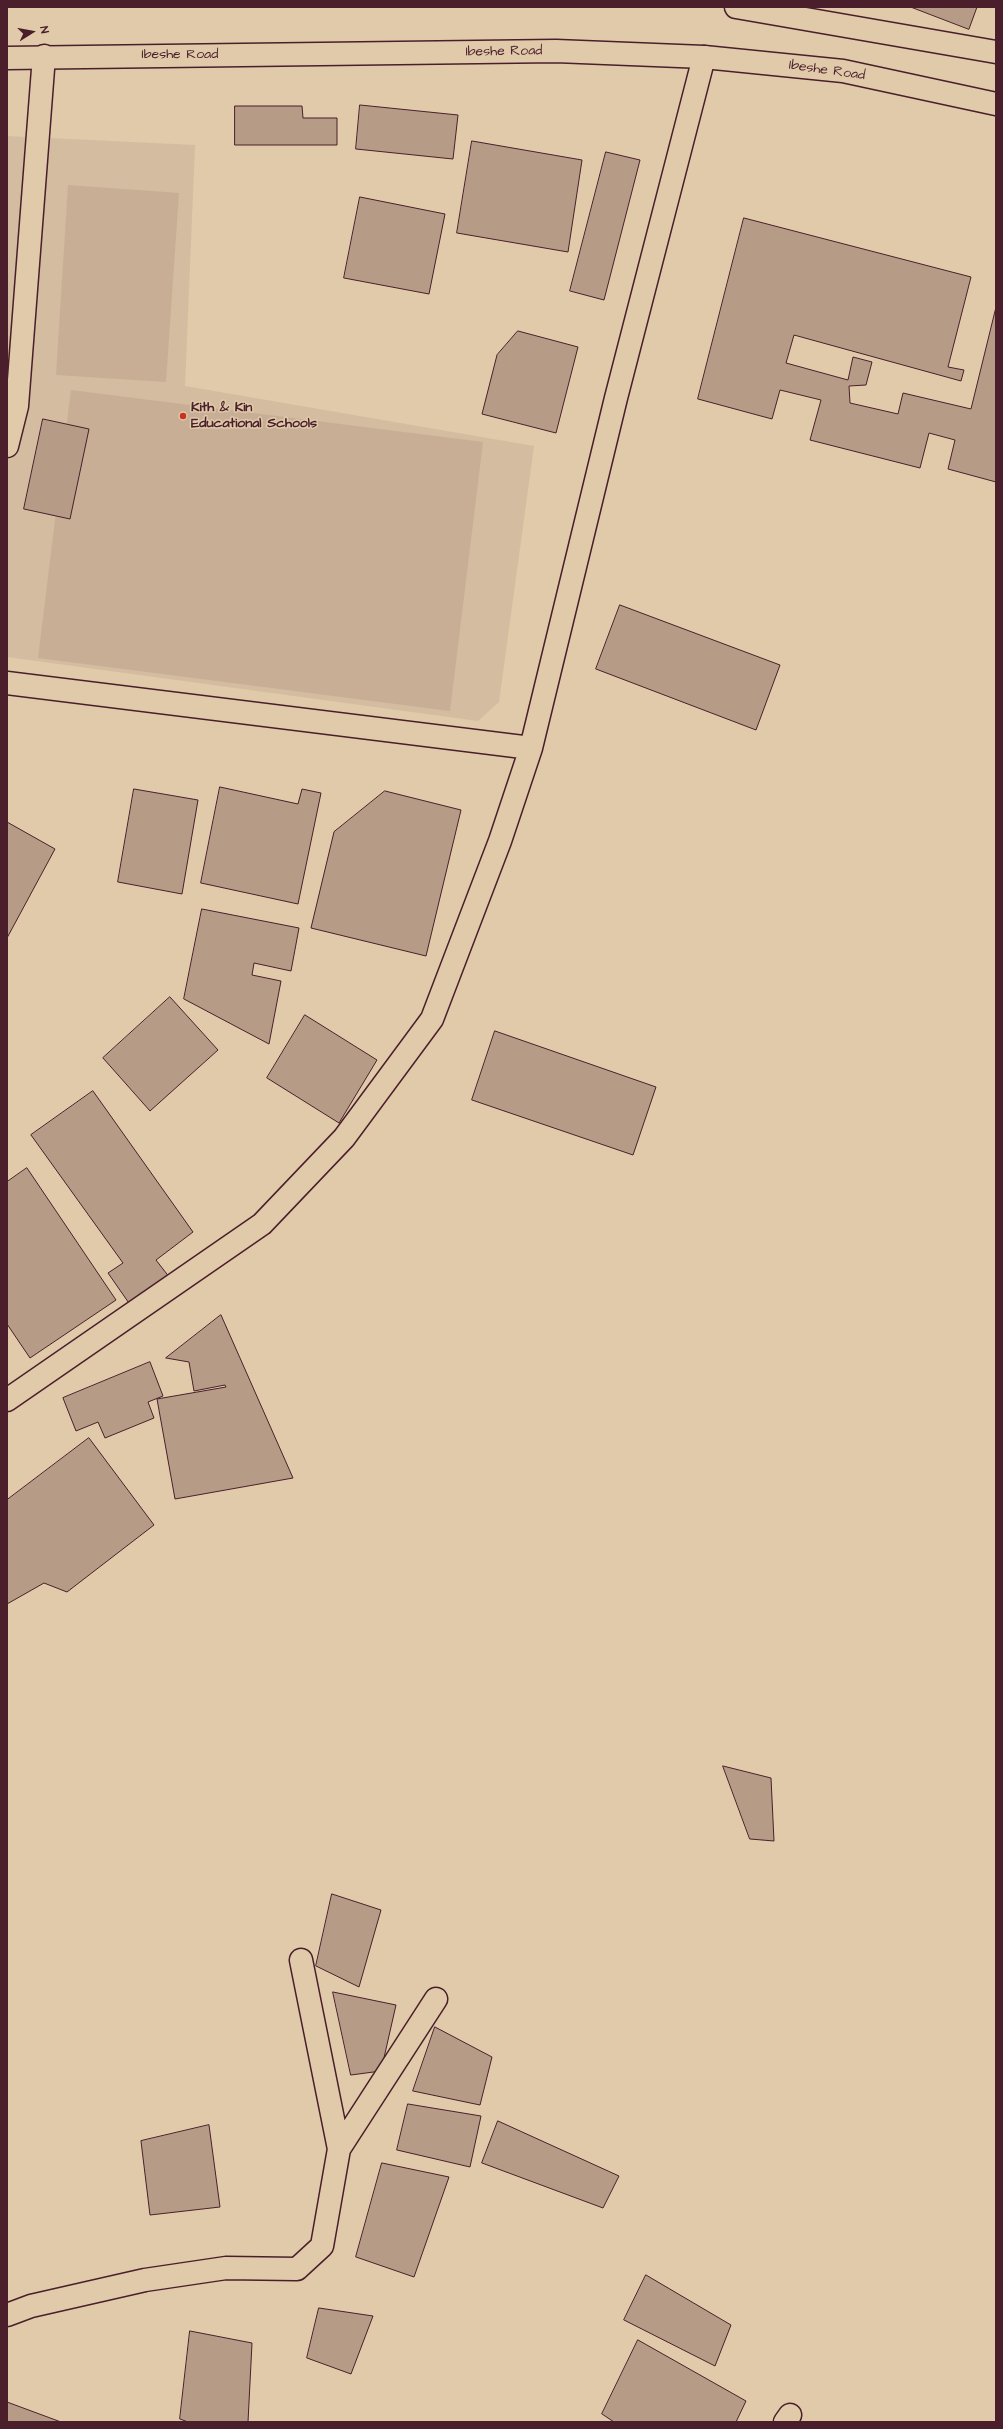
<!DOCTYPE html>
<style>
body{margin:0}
#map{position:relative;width:1003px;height:2429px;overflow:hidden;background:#e0caaa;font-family:"Architects Daughter",sans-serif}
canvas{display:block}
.frame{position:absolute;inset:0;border:8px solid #4a1f2b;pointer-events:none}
.north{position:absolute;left:12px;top:12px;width:40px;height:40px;-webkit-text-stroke:3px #e0caaa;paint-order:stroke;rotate:79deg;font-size:11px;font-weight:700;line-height:16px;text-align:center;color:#4a1f2b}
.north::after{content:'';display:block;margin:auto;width:14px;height:18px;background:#4a1f2b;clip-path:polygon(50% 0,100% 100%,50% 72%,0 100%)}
</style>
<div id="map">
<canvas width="1003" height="2429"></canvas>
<div class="frame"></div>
<div class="north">N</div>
</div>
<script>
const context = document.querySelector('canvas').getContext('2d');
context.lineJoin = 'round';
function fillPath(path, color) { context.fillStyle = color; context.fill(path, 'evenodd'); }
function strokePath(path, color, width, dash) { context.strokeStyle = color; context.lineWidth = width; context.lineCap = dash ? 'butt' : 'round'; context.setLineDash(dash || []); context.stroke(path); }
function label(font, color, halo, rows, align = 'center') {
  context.font = font + ' "Architects Daughter",sans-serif'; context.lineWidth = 3; context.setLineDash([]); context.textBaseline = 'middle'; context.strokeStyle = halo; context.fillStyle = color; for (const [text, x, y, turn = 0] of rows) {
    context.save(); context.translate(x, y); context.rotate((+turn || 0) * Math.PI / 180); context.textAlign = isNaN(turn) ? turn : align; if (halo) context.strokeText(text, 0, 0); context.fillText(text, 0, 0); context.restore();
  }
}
fillPath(new Path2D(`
 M 7,136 L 195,145 L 185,386 L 534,446 L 499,702 L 478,721 L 7,657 Z`), '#d3bca0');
fillPath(new Path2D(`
 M 68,185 L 179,193 L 166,382 L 56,375 Z
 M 71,390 L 483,442 L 450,711 L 38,658 Z`), '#c8ae95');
const building = new Path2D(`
 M 911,7 L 977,7 L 969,29 Z
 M 360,105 L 458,115 L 453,159 L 356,149 Z
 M 235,106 L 302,106 L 303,118 L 337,118 L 337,145 L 235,145 Z
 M 472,141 L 582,160 L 568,252 L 457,233 Z
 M 606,152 L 640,160 L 604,300 L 570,291 Z
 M 360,197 L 445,214 L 429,294 L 344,278 Z
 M 744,218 L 971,277 L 948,367 L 964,370 L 961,381 L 794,335 L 786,363 L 848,380 L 853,357 L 872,362 L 866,385 L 849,386 L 850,403 L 898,414 L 903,393 L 971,409 L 996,307 L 996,482 L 948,469 L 955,440 L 929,433 L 920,468 L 810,440 L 821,400 L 780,390 L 772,419 L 698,399 Z
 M 518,331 L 578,347 L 556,433 L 482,414 L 497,355 Z
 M 43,419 L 89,429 L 70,519 L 24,509 Z
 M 620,605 L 780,665 L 756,730 L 596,669 Z
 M 220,787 L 298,804 L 302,789 L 321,793 L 298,904 L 201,883 Z
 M 134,789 L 198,800 L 182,894 L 118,882 Z
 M 385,791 L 461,810 L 426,956 L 311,928 L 334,832 Z
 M 7,822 L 55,849 L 7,938 Z
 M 202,909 L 299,928 L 291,971 L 254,963 L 252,975 L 281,981 L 269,1044 L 184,999 Z
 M 170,997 L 218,1050 L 150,1111 L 103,1058 Z
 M 305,1015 L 377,1060 L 339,1123 L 267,1078 Z
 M 495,1031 L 656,1087 L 633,1155 L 472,1100 Z
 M 93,1091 L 193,1232 L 156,1260 L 170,1278 L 131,1306 L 108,1273 L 123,1263 L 31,1135 Z
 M 27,1168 L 116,1300 L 30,1358 L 7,1324 L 7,1182 Z
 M 221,1315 L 293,1478 L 175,1499 L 157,1399 L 226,1387 L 225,1385 L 194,1391 L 189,1362 L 166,1358 Z
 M 150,1362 L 163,1396 L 148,1402 L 154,1418 L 105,1438 L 98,1422 L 76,1431 L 63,1398 Z
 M 89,1438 L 154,1525 L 67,1592 L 44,1583 L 7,1604 L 7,1500 Z
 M 723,1766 L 771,1778 L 774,1841 L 750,1839 Z
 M 332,1894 L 381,1910 L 359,1987 L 316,1966 Z
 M 333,1992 L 396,2005 L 381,2071 L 351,2075 Z
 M 435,2027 L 492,2057 L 480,2105 L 413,2091 Z
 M 408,2104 L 481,2116 L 470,2167 L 397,2150 Z
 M 498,2121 L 619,2176 L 603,2208 L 482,2163 Z
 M 209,2125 L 220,2207 L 150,2215 L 141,2141 Z
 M 382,2163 L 449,2177 L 414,2277 L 356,2257 Z
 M 646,2275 L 731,2325 L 715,2366 L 624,2320 Z
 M 319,2308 L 373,2316 L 351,2374 L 307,2358 Z
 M 190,2331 L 252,2343 L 248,2422 L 188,2422 L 180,2419 Z
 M 638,2340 L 746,2401 L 736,2422 L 614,2422 L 602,2414 Z
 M 7,2402 L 61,2422 L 7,2422 Z`);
fillPath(building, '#b69b87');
strokePath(building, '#4a1f2b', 1);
const street = new Path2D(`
 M 7,446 L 17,406 L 44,56
 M 7,683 L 531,748
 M 7,1400 L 262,1224 L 344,1138 L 432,1019 L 500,841 L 531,748 L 616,398 L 704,57
 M 339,2149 L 436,1999
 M 7,2315 L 31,2306 L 145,2280 L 226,2268 L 297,2269 L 322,2246 L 339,2149 L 301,1960
 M 785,2422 L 790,2415`);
const secondary = new Path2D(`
 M 736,7 L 996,52
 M 7,58 L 556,51 L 704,57 L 843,71 L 996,104`);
strokePath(street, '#4a1f2b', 25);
strokePath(secondary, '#4a1f2b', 25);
strokePath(street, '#e0caaa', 22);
strokePath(secondary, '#e0caaa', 22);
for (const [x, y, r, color] of [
 [183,416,4,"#c8321e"]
]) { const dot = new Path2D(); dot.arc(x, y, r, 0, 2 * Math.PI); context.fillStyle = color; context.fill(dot); strokePath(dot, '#e0caaa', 1.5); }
label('14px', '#4a1f2b', '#e0caaa', [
 ["Ibeshe Road",504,52,-1],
 ["Ibeshe Road",180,55],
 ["Ibeshe Road",827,71,8]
]);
label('bold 14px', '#4a1f2b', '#e0caaa', [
 ["Kith & Kin",191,408],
 ["Educational Schools",191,424]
], 'left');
</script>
